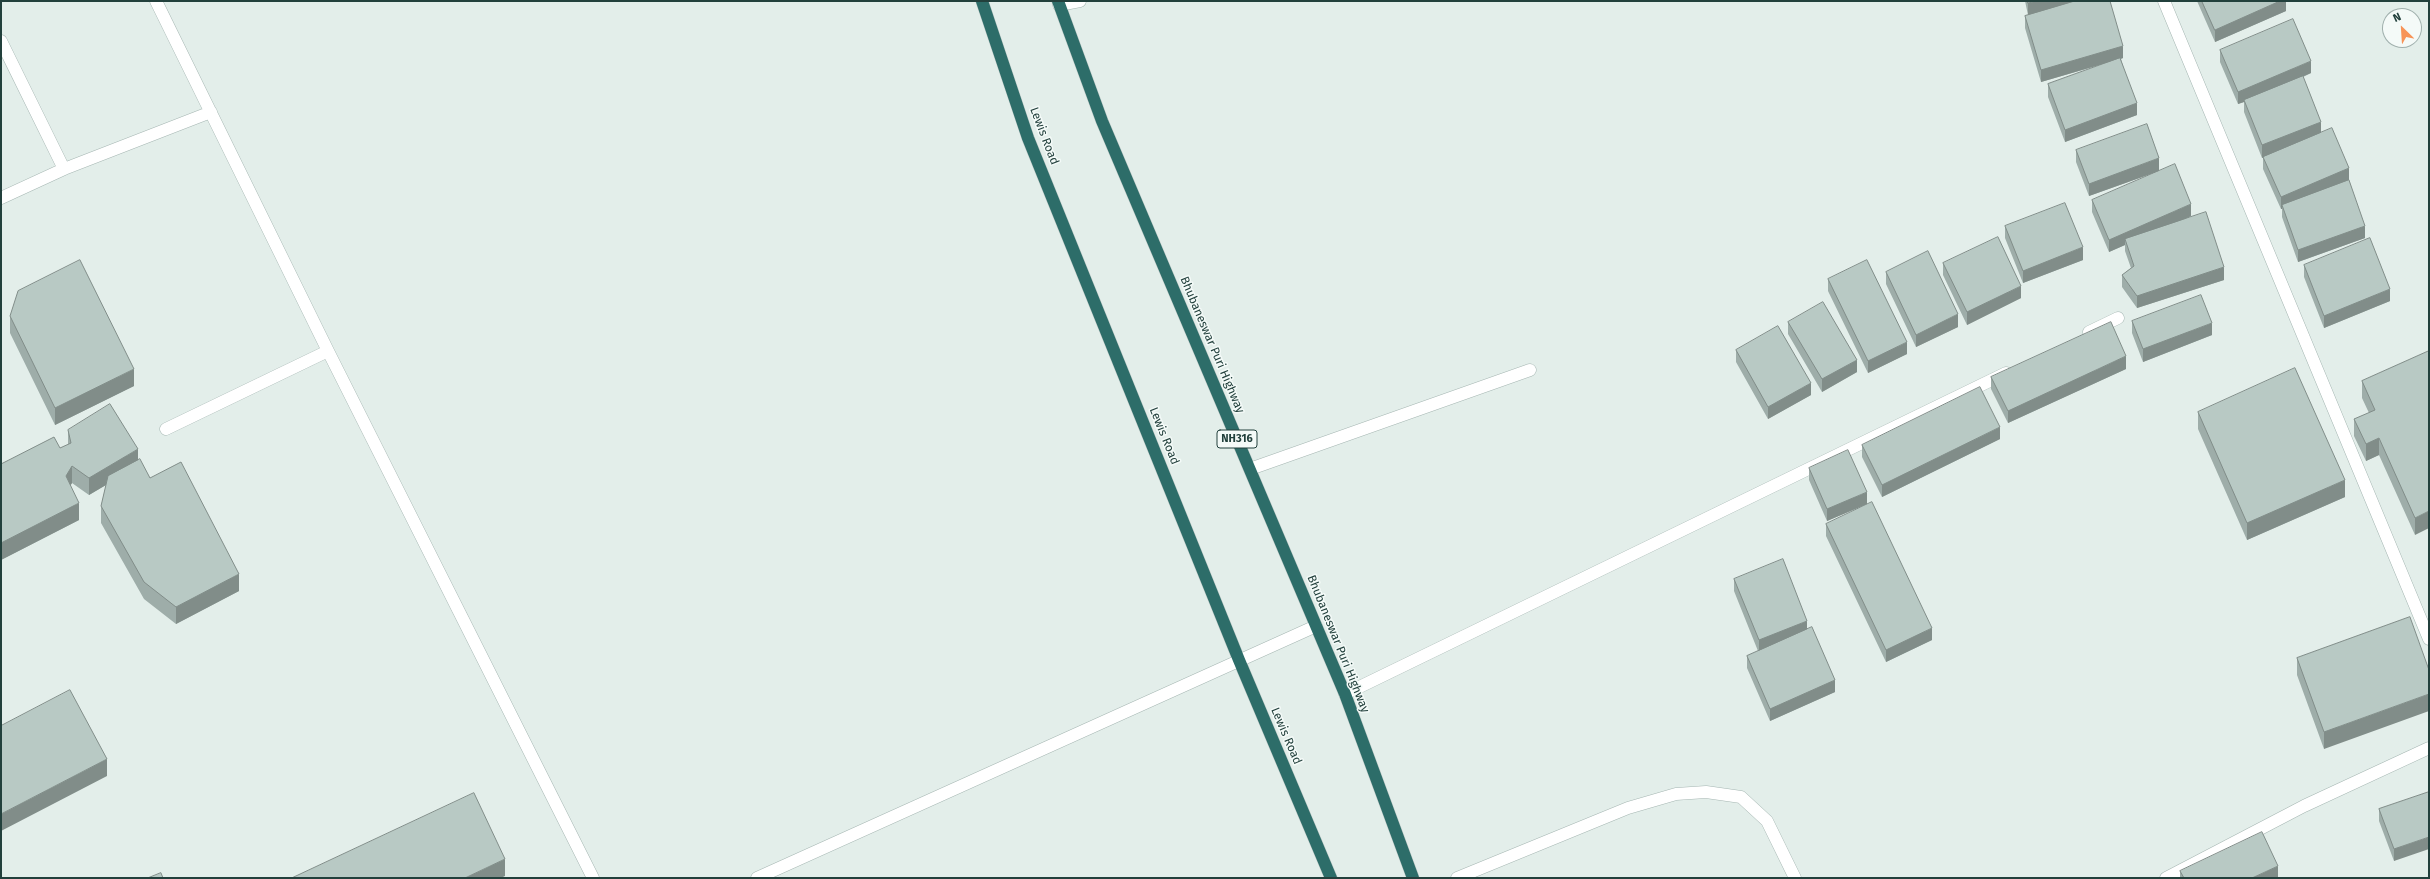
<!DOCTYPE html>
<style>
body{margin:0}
#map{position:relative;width:2430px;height:879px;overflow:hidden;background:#e3eeea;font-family:"Fira Sans",sans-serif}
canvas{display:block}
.frame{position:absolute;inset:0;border:2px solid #22403c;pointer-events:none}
.north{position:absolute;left:2382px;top:8px;width:40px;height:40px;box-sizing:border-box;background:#f4faf8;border:1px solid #a0b0ad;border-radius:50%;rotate:335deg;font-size:11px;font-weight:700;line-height:16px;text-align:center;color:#22403c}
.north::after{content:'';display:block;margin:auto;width:14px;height:18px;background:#f79458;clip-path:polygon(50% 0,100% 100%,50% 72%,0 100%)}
</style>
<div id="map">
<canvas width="2430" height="879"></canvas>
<div class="frame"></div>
<div class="north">N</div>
</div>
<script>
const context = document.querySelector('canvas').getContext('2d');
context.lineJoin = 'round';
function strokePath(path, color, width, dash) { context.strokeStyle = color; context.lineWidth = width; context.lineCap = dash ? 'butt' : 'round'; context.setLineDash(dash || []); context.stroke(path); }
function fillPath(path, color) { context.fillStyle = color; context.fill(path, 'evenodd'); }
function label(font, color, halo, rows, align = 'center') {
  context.font = font + ' "Fira Sans",sans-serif'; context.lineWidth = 3; context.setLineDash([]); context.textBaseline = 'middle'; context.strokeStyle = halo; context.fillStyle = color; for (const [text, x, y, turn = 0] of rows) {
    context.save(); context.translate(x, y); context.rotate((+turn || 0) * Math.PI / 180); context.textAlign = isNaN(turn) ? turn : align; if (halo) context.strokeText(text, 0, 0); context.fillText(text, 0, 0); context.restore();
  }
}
const minor = new Path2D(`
 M 156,1 L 328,351 L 593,878
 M 2164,1 L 2429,639
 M 1059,5 L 1080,1
 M 1,41 L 64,169
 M 1,198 L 64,169 L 211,112
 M 2089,332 L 2118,318
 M 166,429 L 328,351
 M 1250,469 L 1530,370
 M 1345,694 L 2006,373
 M 757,878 L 1316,626
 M 1457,878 L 1628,808 L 1676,794 L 1706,792 L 1741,797 L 1767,821 L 1795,878
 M 2166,878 L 2304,806 L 2429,748`);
const highway = new Path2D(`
 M 982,1 L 1028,138 L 1239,660 L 1331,878
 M 1058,1 L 1102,121 L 1345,694 L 1413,878`);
strokePath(minor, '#a5b6b2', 13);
strokePath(highway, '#c1cac8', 13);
strokePath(minor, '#fff', 12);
strokePath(highway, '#2d6d69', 12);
fillPath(new Path2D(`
 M 2025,1 L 2110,1 L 2123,58 L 2121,59 L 2137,115 L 2065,142 L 2048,97 L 2048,84 L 2110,62 L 2041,82 L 2025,28 L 2025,16 L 2028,15 Z
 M 2197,1 L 2286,1 L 2286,11 L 2215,42 Z
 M 2220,50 L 2311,73 L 2303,77 L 2321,133 L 2349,180 L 2365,238 L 2298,262 L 2282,217 L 2282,209 L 2281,209 L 2263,169 L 2263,157 L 2262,158 L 2244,112 L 2244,102 L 2238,104 L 2220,62 Z
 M 2076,150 L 2159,171 L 2089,196 L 2076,162 Z
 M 2092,200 L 2191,216 L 2186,219 L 2224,280 L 2137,308 L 2122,287 L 2122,275 L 2131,268 L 2125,251 L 2125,245 L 2109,252 L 2092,212 Z
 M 2005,226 L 2083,260 L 2023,283 L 2005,238 Z
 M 1943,263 L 2021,298 L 1967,325 L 1943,275 Z
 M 2304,265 L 2390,301 L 2324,328 L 2304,277 Z
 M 1886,272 L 1958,327 L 1916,347 L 1886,284 Z
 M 1828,279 L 1907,354 L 1868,373 L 1828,291 Z
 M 10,316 L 134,386 L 55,425 L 10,333 Z
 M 2132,321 L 2212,335 L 2143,362 L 2132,333 Z
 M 1788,322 L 1857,372 L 1822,392 L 1788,334 Z
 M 1736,350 L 1811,395 L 1768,419 L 1736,362 Z
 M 2429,351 L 2415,535 L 2379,455 L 2366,461 L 2354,436 L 2354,419 L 2369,413 L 2362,398 L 2362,381 Z
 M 2126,369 L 2008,423 L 1991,389 L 1991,377 Z
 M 2198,412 L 2345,497 L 2247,540 L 2198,429 Z
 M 68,430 L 138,461 L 150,478 L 239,591 L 176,624 L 144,599 L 101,523 L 101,506 L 106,485 L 89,495 L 72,483 L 70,486 L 79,520 L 1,560 L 1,464 L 60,448 L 68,445 Z
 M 2000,439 L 1882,497 L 1862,457 L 1862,445 Z
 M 1809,468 L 1867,504 L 1827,521 L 1809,480 Z
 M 1826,524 L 1932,640 L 1886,662 L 1826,536 Z
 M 1734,579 L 1807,629 L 1835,692 L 1770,721 L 1747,668 L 1747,656 L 1758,651 L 1734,591 Z
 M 2410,617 L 2324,749 L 2297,675 L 2297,658 Z
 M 2429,792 L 2394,861 L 2379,821 L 2379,809 Z
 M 2180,871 L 2278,878 L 2180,878 Z`), '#9eada9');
fillPath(new Path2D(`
 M 2038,1 L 2090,1 L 2028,15 L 2028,3 Z
 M 2280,1 L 2286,1 L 2286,11 L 2215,42 L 2215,30 Z
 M 2123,46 L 2123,58 L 2041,82 L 2041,70 Z
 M 2311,61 L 2311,73 L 2245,101 L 2244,100 L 2244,102 L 2238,104 L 2238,92 Z
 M 2137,103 L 2137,115 L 2065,142 L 2065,130 Z
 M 2321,122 L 2321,135 L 2262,158 L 2262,145 Z
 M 2159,158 L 2159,171 L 2089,196 L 2089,184 Z
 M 2349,168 L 2349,180 L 2282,205 L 2282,209 L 2281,209 L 2281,197 Z
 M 2191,204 L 2191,216 L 2127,244 L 2125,239 L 2125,245 L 2109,252 L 2109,240 Z
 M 2365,226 L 2365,238 L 2298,262 L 2298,250 Z
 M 2083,247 L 2083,260 L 2023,283 L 2023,271 Z
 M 2224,267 L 2224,280 L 2137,308 L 2137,296 Z
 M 2021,286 L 2021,298 L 1967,325 L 1967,312 Z
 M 2390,289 L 2390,301 L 2324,328 L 2324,316 Z
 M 1958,314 L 1958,327 L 1916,347 L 1916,335 Z
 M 2212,323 L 2212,335 L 2143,362 L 2143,349 Z
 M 1907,342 L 1907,354 L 1868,373 L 1868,361 Z
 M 2126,356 L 2126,369 L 2008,423 L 2008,411 Z
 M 1857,360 L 1857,372 L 1822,392 L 1822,379 Z
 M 134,369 L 134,386 L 55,425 L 55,408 Z
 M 1811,383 L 1811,395 L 1768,419 L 1768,407 Z
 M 2000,427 L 2000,439 L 1882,497 L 1882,485 Z
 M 2379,438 L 2379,455 L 2366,461 L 2366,444 Z
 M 138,449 L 138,466 L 89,495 L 89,478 Z
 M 72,466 L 72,483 L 66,493 L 66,476 Z
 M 2345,480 L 2345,497 L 2247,540 L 2247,523 Z
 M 1867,492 L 1867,504 L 1827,521 L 1827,509 Z
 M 79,503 L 79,520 L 1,560 L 1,543 Z
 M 2429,511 L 2429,528 L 2415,535 L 2415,518 Z
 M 239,574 L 239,591 L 176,624 L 176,607 Z
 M 1807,621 L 1807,633 L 1759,653 L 1759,640 Z
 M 1932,628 L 1932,640 L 1886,662 L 1886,650 Z
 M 1835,680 L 1835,692 L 1770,721 L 1770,709 Z
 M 2429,694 L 2429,711 L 2324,749 L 2324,732 Z
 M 107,759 L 107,776 L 1,831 L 1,814 Z
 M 2429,837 L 2429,849 L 2394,861 L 2394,849 Z
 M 505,859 L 505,876 L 501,878 L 465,878 Z
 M 2278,866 L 2278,878 L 2252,878 Z`), '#818d89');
const building = new Path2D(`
 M 2028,1 L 2038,1 L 2028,3 Z
 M 2075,1 L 2110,1 L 2123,46 L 2041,70 L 2025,16 Z
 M 2202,1 L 2280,1 L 2215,30 Z
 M 2293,19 L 2311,61 L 2238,92 L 2220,50 Z
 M 2120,58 L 2137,103 L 2065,130 L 2048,84 Z
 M 2303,76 L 2321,122 L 2262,145 L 2244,100 Z
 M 2147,124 L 2159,158 L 2089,184 L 2076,150 Z
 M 2332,128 L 2349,168 L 2281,197 L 2263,157 Z
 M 2175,164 L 2191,204 L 2109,240 L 2092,200 Z
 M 2349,180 L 2365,226 L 2298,250 L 2282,205 Z
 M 2065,203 L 2083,247 L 2023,271 L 2005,226 Z
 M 2206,212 L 2224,267 L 2137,296 L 2122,275 L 2134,266 L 2125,239 Z
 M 1998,237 L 2021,286 L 1967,312 L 1943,263 Z
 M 2370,238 L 2390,289 L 2324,316 L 2304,265 Z
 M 1928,251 L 1958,314 L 1916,335 L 1886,272 Z
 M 80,260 L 134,369 L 55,408 L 10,316 L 18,291 Z
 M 1867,260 L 1907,342 L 1868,361 L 1828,279 Z
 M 2201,295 L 2212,323 L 2143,349 L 2132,321 Z
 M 1823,302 L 1857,360 L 1822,379 L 1788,322 Z
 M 2111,322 L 2126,356 L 2008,411 L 1991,377 Z
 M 1778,326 L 1811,383 L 1768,407 L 1736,350 Z
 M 2429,351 L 2429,511 L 2415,518 L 2379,438 L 2366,444 L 2354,419 L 2375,410 L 2362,381 Z
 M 2295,368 L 2345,480 L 2247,523 L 2198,412 Z
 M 1980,387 L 2000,427 L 1882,485 L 1862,445 Z
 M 110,404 L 138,449 L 89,478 L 72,466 L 66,476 L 79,503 L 1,543 L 1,464 L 54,437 L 60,448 L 71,443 L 68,430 Z
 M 1848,450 L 1867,492 L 1827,509 L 1809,468 Z
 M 140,459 L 150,478 L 181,462 L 239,574 L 176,607 L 144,582 L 101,506 L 108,476 Z
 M 1872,502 L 1932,628 L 1886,650 L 1826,524 Z
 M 1783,559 L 1807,621 L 1759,640 L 1734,579 Z
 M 2410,617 L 2429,670 L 2429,694 L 2324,732 L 2297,658 Z
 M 1812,627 L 1835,680 L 1770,709 L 1747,656 Z
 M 70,690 L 107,759 L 1,814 L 1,726 Z
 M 2429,792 L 2429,837 L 2394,849 L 2379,809 Z
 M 474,793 L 505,859 L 465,878 L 292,878 Z
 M 2262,832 L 2278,866 L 2252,878 L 2184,878 L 2180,871 Z
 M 161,873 L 163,878 L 148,878 Z`);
fillPath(building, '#b8c9c4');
strokePath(building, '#818d89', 1);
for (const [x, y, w] of [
 [1237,439,40]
]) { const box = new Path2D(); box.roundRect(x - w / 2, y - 9, w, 18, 3); context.fillStyle = '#f4faf8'; context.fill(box); strokePath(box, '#22403c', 1); }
label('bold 11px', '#22403c', null, [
 ["NH316",1237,439]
]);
label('12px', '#22403c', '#f4faf8', [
 ["Lewis Road",1044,136,69],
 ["Bhubaneswar Puri Highway",1212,345,67],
 ["Lewis Road",1164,436,68],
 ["Bhubaneswar Puri Highway",1338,644,68],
 ["Lewis Road",1286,736,67]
]);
</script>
